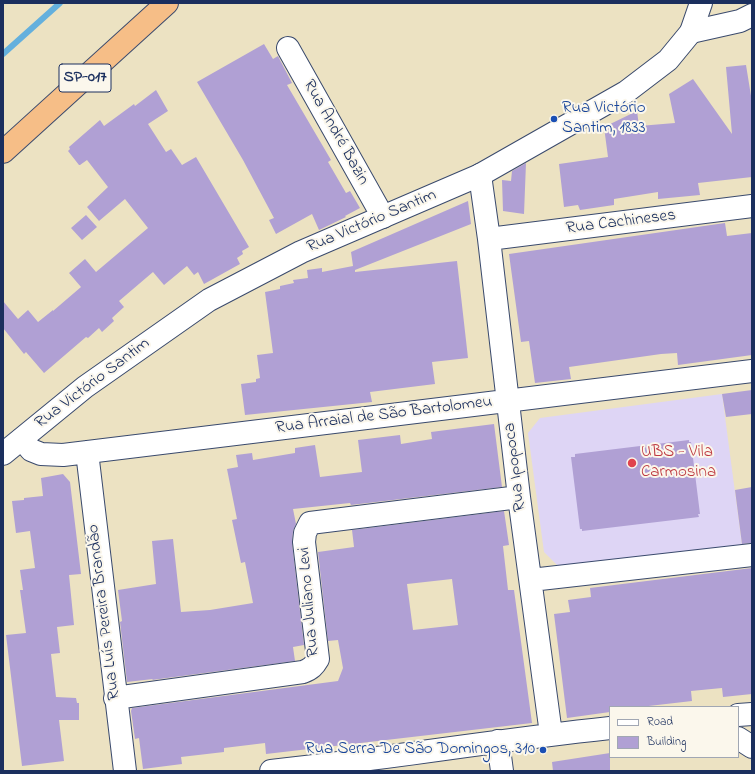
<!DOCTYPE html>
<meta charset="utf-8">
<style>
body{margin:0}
#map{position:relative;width:755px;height:774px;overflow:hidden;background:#ece2c2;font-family:"Indie Flower",sans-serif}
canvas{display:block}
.frame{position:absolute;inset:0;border:4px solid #1b2f5e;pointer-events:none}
.legend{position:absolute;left:609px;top:706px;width:130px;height:52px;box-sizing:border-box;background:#fbf7ec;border:1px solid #a1a7b3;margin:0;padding:5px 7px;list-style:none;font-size:12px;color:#1b2f5e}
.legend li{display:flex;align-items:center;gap:8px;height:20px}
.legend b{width:20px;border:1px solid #a1a7b3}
</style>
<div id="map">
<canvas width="755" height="774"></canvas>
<div class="frame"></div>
<ul class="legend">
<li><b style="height:5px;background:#fff"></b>Road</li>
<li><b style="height:11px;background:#b0a0d4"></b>Building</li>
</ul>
</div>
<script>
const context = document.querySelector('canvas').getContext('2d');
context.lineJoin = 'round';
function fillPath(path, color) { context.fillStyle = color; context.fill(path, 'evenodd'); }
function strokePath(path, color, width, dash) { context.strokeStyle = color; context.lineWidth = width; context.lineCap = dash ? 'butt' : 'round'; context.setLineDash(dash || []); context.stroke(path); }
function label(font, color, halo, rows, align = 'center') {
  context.font = font + ' "Indie Flower",sans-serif'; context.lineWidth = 4; context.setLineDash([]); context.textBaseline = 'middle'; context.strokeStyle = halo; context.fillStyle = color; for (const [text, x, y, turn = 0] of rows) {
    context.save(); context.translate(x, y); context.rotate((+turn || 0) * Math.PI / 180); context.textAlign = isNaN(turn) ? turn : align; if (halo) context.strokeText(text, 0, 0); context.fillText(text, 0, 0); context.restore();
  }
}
fillPath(new Path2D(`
 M 722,394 L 742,545 L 558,566 L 544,552 L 528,433 L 540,418 Z`), '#ded5f5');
strokePath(new Path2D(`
 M 3,54 L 60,3`), '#64b0dd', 6);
fillPath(new Path2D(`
 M 264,44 L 273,59 L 278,56 L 280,60 L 292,83 L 287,85 L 331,160 L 328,162 L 346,193 L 350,191 L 360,208 L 345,216 L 346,217 L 319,230 L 312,214 L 276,234 L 269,220 L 274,218 L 243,160 L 197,82 Z
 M 746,65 L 752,102 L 752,177 L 698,183 L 700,195 L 658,199 L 658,192 L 614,199 L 614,205 L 580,210 L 578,205 L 564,207 L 559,164 L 608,157 L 604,127 L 637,111 L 639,126 L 675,123 L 669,94 L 693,79 L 732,134 L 726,67 Z
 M 156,90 L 168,111 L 148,124 L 166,152 L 171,149 L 182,165 L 196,157 L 249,247 L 242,251 L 243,254 L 237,258 L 240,264 L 204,284 L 198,272 L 194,275 L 187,266 L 164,285 L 153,272 L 119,301 L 124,307 L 112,318 L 114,321 L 102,332 L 99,328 L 88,338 L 86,337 L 44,373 L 26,352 L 24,354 L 3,328 L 3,301 L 18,319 L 28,310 L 38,322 L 53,310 L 53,311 L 81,287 L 69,273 L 85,259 L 96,272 L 148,228 L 125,199 L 99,221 L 87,207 L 108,187 L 87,160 L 80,165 L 79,165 L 68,151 L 70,149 L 69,147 L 100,120 L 104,126 L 134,104 L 135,106 Z
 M 526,163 L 524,214 L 503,211 L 502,180 L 511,181 L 512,171 Z
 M 468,201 L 471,224 L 355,270 L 355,272 L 457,261 L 468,358 L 432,362 L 435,384 L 370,392 L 372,402 L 245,415 L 241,384 L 256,382 L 256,379 L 260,378 L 257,355 L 273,353 L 265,292 L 280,289 L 280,286 L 294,283 L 293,280 L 308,278 L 307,270 L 322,268 L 322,272 L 353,266 L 351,252 Z
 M 86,215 L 97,227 L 82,240 L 71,228 Z
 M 725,223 L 727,236 L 752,233 L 752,355 L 678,365 L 677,353 L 661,354 L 569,367 L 571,379 L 535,383 L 529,341 L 521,342 L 509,254 Z
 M 752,390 L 752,414 L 726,417 L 722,394 Z
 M 494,424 L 502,487 L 351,505 L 350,503 L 293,509 L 296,524 L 293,531 L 292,543 L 304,645 L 293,647 L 295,661 L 152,680 L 153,679 L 127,682 L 120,622 L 122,621 L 118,590 L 156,584 L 152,541 L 173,539 L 181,612 L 210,610 L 253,603 L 245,562 L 241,563 L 232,520 L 237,519 L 227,469 L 238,467 L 236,455 L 252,453 L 253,460 L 295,453 L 295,448 L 315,445 L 320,477 L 362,472 L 358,440 L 400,435 L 401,444 L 432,439 L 431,432 Z
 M 689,440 L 689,442 L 691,442 L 700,514 L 698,514 L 699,517 L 582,531 L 582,529 L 580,529 L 571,457 L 575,457 L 575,454 Z
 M 63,474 L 70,482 L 81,574 L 69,575 L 74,625 L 57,627 L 60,653 L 51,654 L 56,697 L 76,698 L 77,703 L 79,703 L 79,720 L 59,720 L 64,761 L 22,766 L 6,635 L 26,633 L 20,590 L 23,590 L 20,570 L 35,568 L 30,531 L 16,533 L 12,501 L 24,500 L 24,498 L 43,496 L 41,478 Z
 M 752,487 L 752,543 L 742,544 L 735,490 Z
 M 504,511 L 509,545 L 503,546 L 508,590 L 514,590 L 532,723 L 266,754 L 265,743 L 224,748 L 224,752 L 181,757 L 182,764 L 143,769 L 139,738 L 135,739 L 131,711 L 132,708 L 338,681 L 343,668 L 338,640 L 328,641 L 318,552 L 354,547 L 352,530 ZM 452,579 L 458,625 L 413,630 L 407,584 Z
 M 752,568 L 752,694 L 723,697 L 722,688 L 691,691 L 692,701 L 640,707 L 610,707 L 610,712 L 567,718 L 554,614 L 570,612 L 568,600 L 591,597 L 590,588 Z
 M 610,753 L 610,771 L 553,771 L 552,762 Z`), '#b0a0d4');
const minor = new Path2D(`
 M 691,32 L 740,21 L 752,15
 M 288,48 L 383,217
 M 480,175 L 489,239 L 519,497 L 551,734
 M 489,239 L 752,206
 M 22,439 L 31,450 L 41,454 L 63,455 L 752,371
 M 87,452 L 125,771
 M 531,580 L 752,555
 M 115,698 L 303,672 C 311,669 314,666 318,659 L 304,542 L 305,533 L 310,523 L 519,497
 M 738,715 L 752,714
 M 738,738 L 752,747
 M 498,741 L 502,771
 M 271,771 C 384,759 497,740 610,728`);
const tertiary = new Path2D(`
 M 3,454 L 85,387 L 209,300 L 301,252 L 480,175 L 626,92 L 668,60 L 691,32 L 701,3`);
const trunk = new Path2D(`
 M 3,152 L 167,3`);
strokePath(minor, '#3a4a6d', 24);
strokePath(tertiary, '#3a4a6d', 24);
strokePath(trunk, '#3a4a6d', 24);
strokePath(minor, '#fff', 22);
strokePath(tertiary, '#fff', 22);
strokePath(trunk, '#f6be87', 22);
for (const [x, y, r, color] of [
 [554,119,4,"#1a4fb4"],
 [632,463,5,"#e0444e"],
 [543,750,4,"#1a4fb4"]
]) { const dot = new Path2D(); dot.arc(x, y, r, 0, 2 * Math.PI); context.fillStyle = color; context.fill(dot); strokePath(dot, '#fbf7ec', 1.5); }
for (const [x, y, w] of [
 [85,78,52]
]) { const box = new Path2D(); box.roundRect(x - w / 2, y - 14, w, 28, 3); context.fillStyle = '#fbf7ec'; context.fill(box); strokePath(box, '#1b2f5e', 1); }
label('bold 16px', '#1b2f5e', null, [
 ["SP-017",85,78]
]);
label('17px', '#164399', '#fbf7ec', [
 ["Rua Victório",562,109],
 ["Santim, 1833",562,129],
 ["Rua Serra De São Domingos, 310",535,750,"right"]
], 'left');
label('17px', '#1b2f5e', '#fbf7ec', [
 ["Rua André Bazin",335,133,61],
 ["Rua Victório Santim",372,222,-23],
 ["Rua Cachineses",621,223,-7],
 ["Rua Victório Santim",93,384,-37],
 ["Rua Arraial de São Bartolomeu",384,416,-7],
 ["Rua Ipopoca",516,467,-97],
 ["Rua Juliano Levi",310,602,-95],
 ["Rua Luís Pereira Brandão",105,612,-97]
]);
label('17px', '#be3a42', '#fbf7ec', [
 ["UBS - Vila",641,453],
 ["Carmosina",641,473]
], 'left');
</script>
